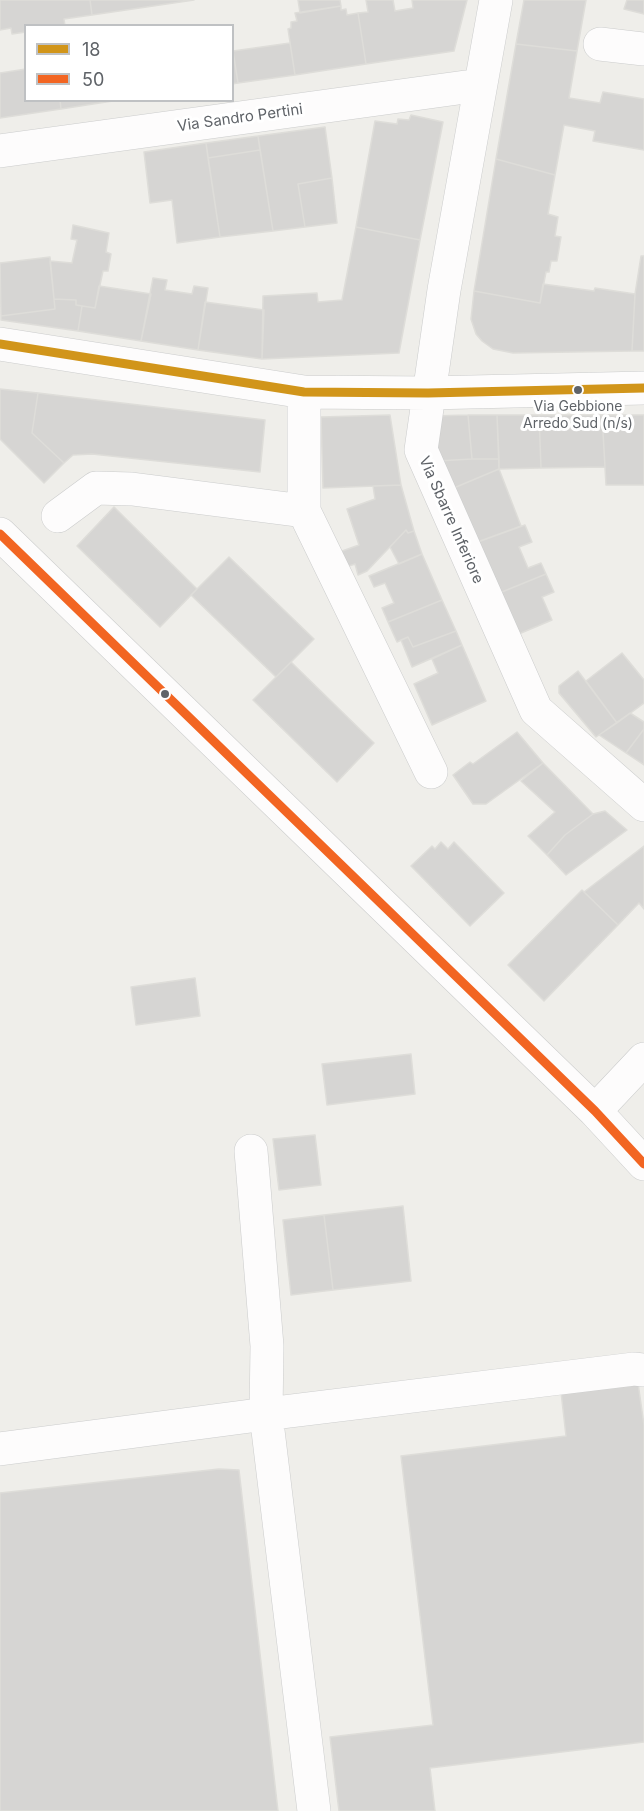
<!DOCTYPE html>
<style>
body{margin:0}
#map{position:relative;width:644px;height:1811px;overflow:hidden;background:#efeeea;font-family:Inter,sans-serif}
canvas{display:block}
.legend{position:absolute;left:24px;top:24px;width:210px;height:78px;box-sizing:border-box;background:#fff;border:2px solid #bfc1c3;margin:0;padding:8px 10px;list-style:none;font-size:18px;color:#5f6368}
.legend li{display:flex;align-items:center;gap:12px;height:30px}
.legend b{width:30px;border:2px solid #bfc1c3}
</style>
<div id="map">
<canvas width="644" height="1811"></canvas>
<ul class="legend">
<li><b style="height:8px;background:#d1951a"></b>18</li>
<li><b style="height:8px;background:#f26522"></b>50</li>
</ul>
</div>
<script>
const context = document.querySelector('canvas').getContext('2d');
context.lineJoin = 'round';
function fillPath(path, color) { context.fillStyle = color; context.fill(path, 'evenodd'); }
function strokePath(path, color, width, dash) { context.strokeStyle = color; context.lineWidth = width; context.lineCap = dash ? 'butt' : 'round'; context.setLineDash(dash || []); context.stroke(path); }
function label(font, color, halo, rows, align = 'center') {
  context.font = font + ' Inter,sans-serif'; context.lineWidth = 6; context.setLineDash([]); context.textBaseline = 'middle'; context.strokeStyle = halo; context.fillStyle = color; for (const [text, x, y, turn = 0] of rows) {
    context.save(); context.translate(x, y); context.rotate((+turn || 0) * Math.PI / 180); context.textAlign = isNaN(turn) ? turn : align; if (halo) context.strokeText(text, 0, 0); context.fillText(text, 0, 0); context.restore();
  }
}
const building = new Path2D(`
 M 0,0 L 90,0 L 92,15 L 64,19 L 65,26 L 26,26 L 26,32 L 12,34 L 11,28 L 0,30 Z
 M 90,0 L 194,0 L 92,15 Z
 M 298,0 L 340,0 L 341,6 L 300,13 Z
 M 366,0 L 393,0 L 395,11 L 413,8 L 412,0 L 467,0 L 454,51 L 366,64 L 358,13 L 368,12 Z
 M 524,0 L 586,0 L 577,51 L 516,44 Z
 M 627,0 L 644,0 L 644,14 L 624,9 Z
 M 341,6 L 341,10 L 346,9 L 347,15 L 358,13 L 366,64 L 295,75 L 288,29 L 291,28 L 291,22 L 297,21 L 295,13 Z
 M 290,43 L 295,75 L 238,83 L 233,51 Z
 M 516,44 L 577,51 L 569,98 L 600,103 L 603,92 L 644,99 L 644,150 L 593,141 L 595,131 L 564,125 L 555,175 L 496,159 Z
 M 232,45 L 238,83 L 232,84 Z
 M 26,69 L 26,100 L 60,100 L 61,109 L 0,118 L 0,73 Z
 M 60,100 L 119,100 L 61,109 Z
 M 411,115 L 443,122 L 420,240 L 356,227 L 375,121 L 397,124 L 398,119 L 409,120 Z
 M 325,127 L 332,178 L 298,184 L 305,227 L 273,231 L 258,136 Z
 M 258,136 L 260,150 L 208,158 L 206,143 Z
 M 206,143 L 220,237 L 177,243 L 172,200 L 150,203 L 144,152 Z
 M 260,150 L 273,231 L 220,237 L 208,158 Z
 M 496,159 L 555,175 L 548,214 L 558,217 L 555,236 L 561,237 L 557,261 L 551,261 L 549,272 L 546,272 L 540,303 L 474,291 Z
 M 332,178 L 337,223 L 305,227 L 298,184 Z
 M 73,225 L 109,233 L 106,252 L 111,254 L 108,271 L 103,271 L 95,308 L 76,305 L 76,300 L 54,299 L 50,261 L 72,263 L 77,240 L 71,239 Z
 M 356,227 L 420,240 L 399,353 L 262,359 L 263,296 L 317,293 L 318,302 L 342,300 Z
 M 641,256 L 644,256 L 644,351 L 632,351 L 635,294 Z
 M 50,257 L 55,309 L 1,316 L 0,263 Z
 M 153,278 L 167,280 L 165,290 L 192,294 L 194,286 L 208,288 L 198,350 L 141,341 Z
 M 543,284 L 594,291 L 595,288 L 635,294 L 632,351 L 513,353 L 493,349 L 482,341 L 476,334 L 471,319 L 474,291 L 540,303 Z
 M 99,286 L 151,294 L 141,341 L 78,331 L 82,306 L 95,308 Z
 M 54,299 L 76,300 L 76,305 L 82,306 L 78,331 L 1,320 L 1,316 L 55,309 Z
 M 205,302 L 264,310 L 262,359 L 198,350 Z
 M 0,389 L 38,393 L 32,433 L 64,463 L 44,483 L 0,439 Z
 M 38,393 L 265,420 L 260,472 L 92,454 L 73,455 L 64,463 L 32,433 Z
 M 390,415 L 401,485 L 323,488 L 321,417 Z
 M 468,415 L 497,415 L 499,459 L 472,459 Z
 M 468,415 L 472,459 L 437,461 L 432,416 Z
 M 497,415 L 539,415 L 541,468 L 499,469 Z
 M 539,415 L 602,415 L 605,467 L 541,468 Z
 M 602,415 L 644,415 L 644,485 L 606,485 Z
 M 472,459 L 499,459 L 499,469 L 449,490 L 437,461 Z
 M 499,469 L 521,526 L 472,544 L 449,490 Z
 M 401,485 L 414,531 L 408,533 L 406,530 L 367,571 L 358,575 L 355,564 L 337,570 L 331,555 L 359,545 L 347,509 L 375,499 L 373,486 Z
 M 114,507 L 197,589 L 160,627 L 77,546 Z
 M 525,525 L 532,542 L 519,547 L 528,568 L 541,563 L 546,574 L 497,594 L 475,543 Z
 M 406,530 L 408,533 L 414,531 L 422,554 L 399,564 L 390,547 Z
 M 422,554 L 442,600 L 388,622 L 382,608 L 394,603 L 385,583 L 374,587 L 369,576 Z
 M 229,557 L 314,639 L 276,677 L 191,595 Z
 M 546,574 L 554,592 L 542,597 L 552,620 L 514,636 L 497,594 Z
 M 442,600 L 456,631 L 413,647 L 408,637 L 397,642 L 388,622 Z
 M 456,631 L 462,645 L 412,667 L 401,640 L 408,637 L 413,647 Z
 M 462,645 L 486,701 L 432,725 L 414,684 L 438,673 L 432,659 Z
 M 622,653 L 644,680 L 644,703 L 617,723 L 586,681 Z
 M 291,662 L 374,743 L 337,782 L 253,700 Z
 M 578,671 L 617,723 L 596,737 L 559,693 L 559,686 Z
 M 630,713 L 644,722 L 644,729 L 626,753 L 599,735 Z
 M 644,729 L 644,765 L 626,753 Z
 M 517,732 L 543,763 L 486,804 L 473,804 L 453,775 L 470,762 L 473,764 Z
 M 543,763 L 593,814 L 565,835 L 547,855 L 528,836 L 555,812 L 521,781 Z
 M 605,811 L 627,830 L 566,875 L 547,855 L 565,835 L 593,814 Z
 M 441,842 L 448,849 L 454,842 L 504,893 L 470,926 L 411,866 L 432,846 L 435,849 Z
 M 644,846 L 644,909 L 639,903 L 618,925 L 584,892 Z
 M 582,890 L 618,925 L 544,1001 L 508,965 Z
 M 195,978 L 200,1016 L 136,1025 L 131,987 Z
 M 411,1054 L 415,1094 L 327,1105 L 322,1064 Z
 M 315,1135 L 321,1185 L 279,1190 L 273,1139 Z
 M 403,1206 L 411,1281 L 333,1290 L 324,1215 Z
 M 324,1215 L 333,1290 L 291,1295 L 283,1220 Z
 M 638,1383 L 644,1425 L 644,1742 L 430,1768 L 435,1811 L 339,1811 L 330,1737 L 433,1725 L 401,1456 L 566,1436 L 561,1392 Z
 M 219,1469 L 239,1470 L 278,1811 L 0,1811 L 0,1493 Z`);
fillPath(building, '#d6d5d3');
strokePath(building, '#deddd9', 1.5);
const minor = new Path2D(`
 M 496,0 L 444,290 L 421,450 L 536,710 L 644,805
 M 600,44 L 644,49
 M 0,151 L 480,85
 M 0,344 L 304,392 L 428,393 L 644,388
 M 304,392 L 304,511 L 431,772
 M 58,516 L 96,488 L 132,489 L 304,511
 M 0,534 L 595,1111 L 644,1164
 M 595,1111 L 644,1059
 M 251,1151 L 267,1346 L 266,1414 L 314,1811
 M 0,1449 L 266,1414 L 634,1369 L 644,1370`);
strokePath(minor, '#cbcccc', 34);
strokePath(minor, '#fdfcfc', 33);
strokePath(new Path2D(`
 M 0,344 L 304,392 L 428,393 L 644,388`), '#d1951a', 9);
strokePath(new Path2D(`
 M 0,534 L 595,1111 L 644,1164`), '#f26522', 9);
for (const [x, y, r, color] of [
 [578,390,5,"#5f6368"],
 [165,694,5,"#5f6368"]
]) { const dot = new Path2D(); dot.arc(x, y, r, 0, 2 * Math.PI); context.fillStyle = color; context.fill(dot); strokePath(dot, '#fff', 2); }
label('14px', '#5f6368', '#fff', [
 ["Via Gebbione",578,407],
 ["Arredo Sud (n/s)",578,424]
]);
label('15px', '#5f6368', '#fff', [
 ["Via Sandro Pertini",240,118,-8],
 ["Via Sbarre Inferiore",451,520,66]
]);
</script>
